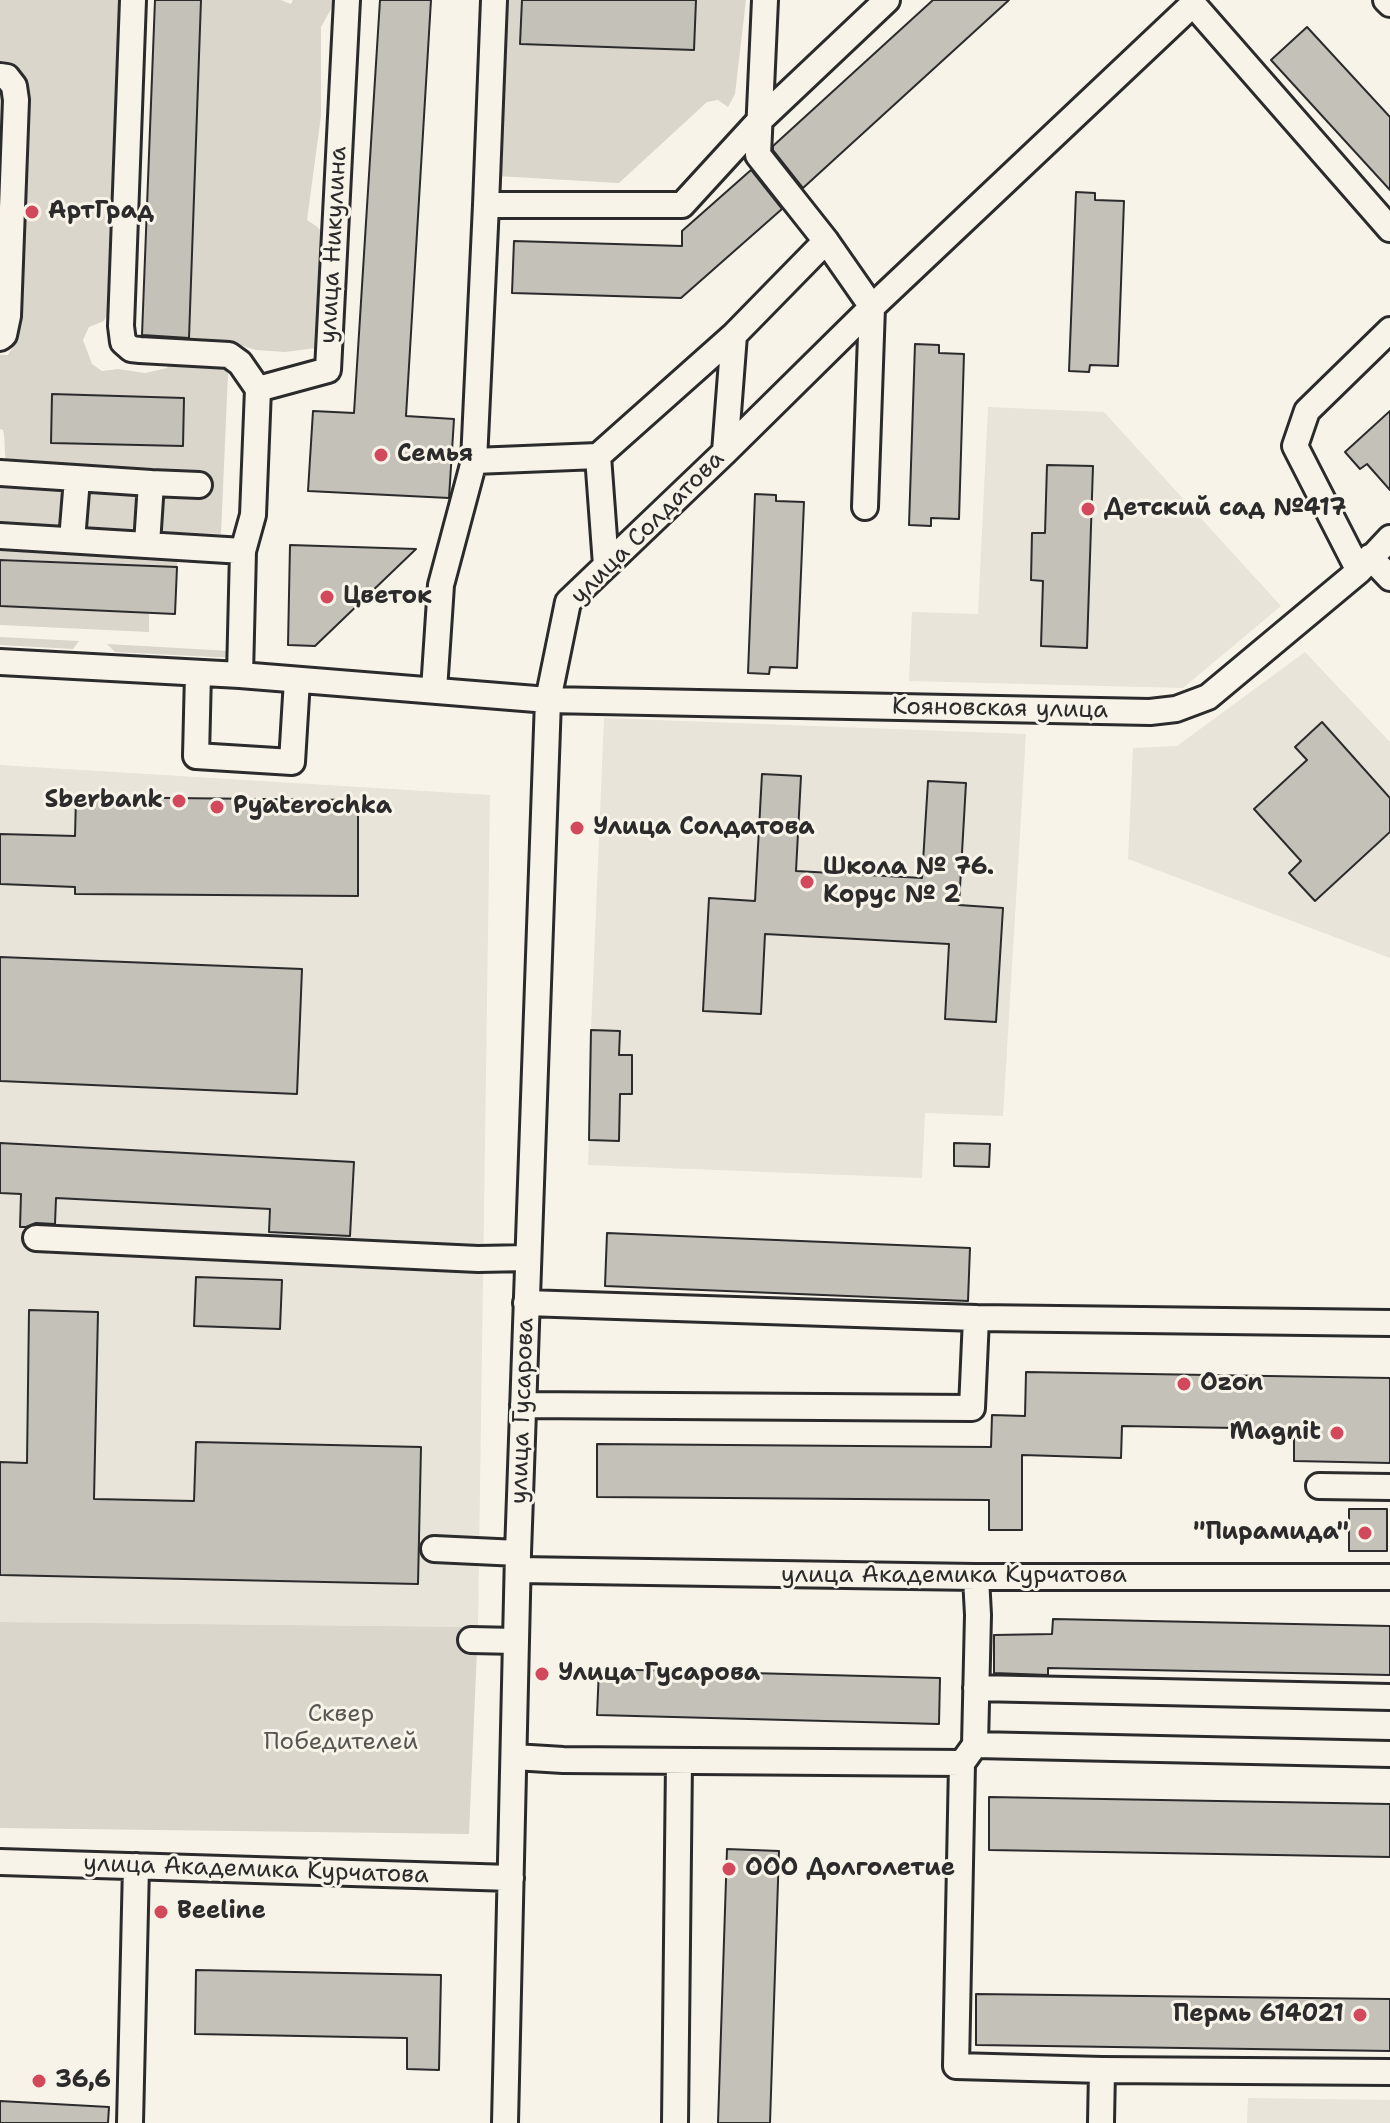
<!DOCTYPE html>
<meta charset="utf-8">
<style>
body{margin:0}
canvas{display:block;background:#f7f3e8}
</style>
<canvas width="1390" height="2123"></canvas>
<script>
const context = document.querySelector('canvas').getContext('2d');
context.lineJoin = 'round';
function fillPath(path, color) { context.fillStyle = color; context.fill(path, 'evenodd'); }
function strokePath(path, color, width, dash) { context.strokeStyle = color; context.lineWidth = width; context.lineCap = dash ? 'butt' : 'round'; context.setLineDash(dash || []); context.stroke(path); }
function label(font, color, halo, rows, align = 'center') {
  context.font = font + ' "Shantell Sans",sans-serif'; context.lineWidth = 6; context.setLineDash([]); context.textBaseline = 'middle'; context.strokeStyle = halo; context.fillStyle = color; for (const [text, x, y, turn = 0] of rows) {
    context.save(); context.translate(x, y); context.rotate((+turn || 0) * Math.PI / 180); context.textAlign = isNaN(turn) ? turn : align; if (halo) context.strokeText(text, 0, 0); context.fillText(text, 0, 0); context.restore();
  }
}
fillPath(new Path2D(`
 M 988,407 L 1104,412 L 1281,606 L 1183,688 L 909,681 L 912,612 L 978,614 Z
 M 1305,652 L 1390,742 L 1390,958 L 1128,859 L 1133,748 L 1177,746 Z
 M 604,718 L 1026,734 L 1003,1116 L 925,1113 L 922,1178 L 588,1165 L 589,1140 L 619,1140 L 620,1094 L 632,1094 L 632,1056 L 619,1055 L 620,1031 L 591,1030 Z
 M 0,765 L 490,795 L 478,1627 L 0,1622 Z
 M 1248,2098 L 1390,2100 L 1390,2123 L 1247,2123 Z`), '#e8e4da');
fillPath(new Path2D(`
 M 0,0 L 126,0 L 108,313 L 104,321 L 89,327 L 83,340 L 92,364 L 102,371 L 118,369 L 145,373 L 167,368 L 170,359 L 218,361 L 224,368 L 228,374 L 221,534 L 180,532 L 179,539 L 153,537 L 156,474 L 8,467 C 3,455 6,442 3,430 L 0,429 L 0,355 L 8,355 L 13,347 L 19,87 L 0,68 ZM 52,394 L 184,398 L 183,446 Z
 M 201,0 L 281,0 L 291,4 L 293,0 L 333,0 L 331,9 L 321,27 L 321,116 L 307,220 C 313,224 319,227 322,233 C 333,256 321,322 316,348 L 285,352 L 256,350 L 236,344 L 189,338 Z
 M 505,0 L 522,0 L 521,44 L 694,50 L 696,0 L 746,0 L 735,94 L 728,107 L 718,100 L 707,102 L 619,183 L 496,176 Z
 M 0,88 L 3,90 L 6,104 L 0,259 Z
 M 0,481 L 67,488 L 65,529 L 0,528 Z
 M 147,488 L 144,537 L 83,532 L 82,503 L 89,489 Z
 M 0,544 L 178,554 L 177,567 L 0,559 Z
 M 0,606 L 149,613 L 149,632 L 0,625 Z
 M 0,637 L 79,641 L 73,649 L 0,645 Z
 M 107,644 L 231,651 L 233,658 L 115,652 Z
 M 0,1622 L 478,1627 L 469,1834 L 0,1828 Z`), '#dad6cc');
const building = new Path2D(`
 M 155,0 L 201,0 L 189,338 L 142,335 Z
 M 380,0 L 431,0 L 406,416 L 454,419 L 449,498 L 308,491 L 313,411 L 354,413 Z
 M 522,0 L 696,0 L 694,50 L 520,44 Z
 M 933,0 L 1009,0 L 803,188 L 773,150 L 773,146 Z
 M 1307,27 L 1390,117 L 1390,190 L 1271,60 Z
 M 751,170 L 782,209 L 681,298 L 512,293 L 514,241 L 682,246 L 682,231 Z
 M 1076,192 L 1095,193 L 1095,200 L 1124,201 L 1118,366 L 1090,365 L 1089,372 L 1069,371 Z
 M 915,344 L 939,345 L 939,353 L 964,354 L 959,519 L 931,518 L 931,526 L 909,525 Z
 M 52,394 L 184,398 L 183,446 L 51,443 Z
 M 1390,411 L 1390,490 L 1367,464 L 1360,469 L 1345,452 Z
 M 1047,465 L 1093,466 L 1087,648 L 1041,646 L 1043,581 L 1031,580 L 1032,533 L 1045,533 Z
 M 755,494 L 776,495 L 776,501 L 804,502 L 797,668 L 770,667 L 769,674 L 748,673 Z
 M 290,545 L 416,549 L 315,646 L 288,645 Z
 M 0,560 L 177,567 L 175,614 L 0,606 Z
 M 1322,722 L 1390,798 L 1390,832 L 1315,901 L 1289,873 L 1301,861 L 1254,809 L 1307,760 L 1295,747 Z
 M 762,774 L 801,776 L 796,871 L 922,878 L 928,781 L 966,783 L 959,905 L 1003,908 L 996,1022 L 945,1019 L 949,944 L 765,934 L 761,1014 L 703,1011 L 709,898 L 755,901 Z
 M 76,797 L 358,800 L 358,896 L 75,894 L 75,887 L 0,884 L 0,834 L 75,836 Z
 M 0,957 L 302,969 L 297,1094 L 0,1081 Z
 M 591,1030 L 620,1031 L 619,1055 L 632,1055 L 632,1094 L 620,1094 L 619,1141 L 589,1140 Z
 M 0,1143 L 354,1162 L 350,1236 L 269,1232 L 270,1209 L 56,1198 L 55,1224 L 36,1223 L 26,1227 L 20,1227 L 21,1194 L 0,1193 Z
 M 954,1143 L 990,1144 L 989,1167 L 954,1166 Z
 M 607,1233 L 970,1248 L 968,1301 L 605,1286 Z
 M 196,1277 L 282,1280 L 280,1329 L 194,1326 Z
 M 29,1310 L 98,1312 L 94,1499 L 194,1501 L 196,1442 L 421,1447 L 418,1584 L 0,1575 L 0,1462 L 27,1463 Z
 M 1026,1372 L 1390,1378 L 1390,1463 L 1294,1461 L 1294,1429 L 1122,1426 L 1121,1458 L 1022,1455 L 1022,1530 L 989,1530 L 989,1500 L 597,1497 L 597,1444 L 991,1447 L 992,1415 L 1025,1416 Z
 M 1349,1509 L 1387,1509 L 1387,1551 L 1349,1551 Z
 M 1053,1619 L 1390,1626 L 1390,1675 L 1048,1668 L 1048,1675 L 994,1673 L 994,1635 L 1052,1634 Z
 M 599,1669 L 940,1678 L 939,1724 L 597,1715 Z
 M 989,1797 L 1390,1804 L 1390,1857 L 989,1850 Z
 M 727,1849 L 779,1851 L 770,2123 L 718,2123 Z
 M 196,1970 L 441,1975 L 439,2070 L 407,2069 L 407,2038 L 195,2034 Z
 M 976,1994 L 1390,1999 L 1390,2051 L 976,2045 Z
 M 0,2101 L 109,2107 L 108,2123 L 0,2123 Z`);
fillPath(building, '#c4c1b9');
strokePath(building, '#2b2b2b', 2);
const minor = new Path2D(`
 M 133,0 L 121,326 L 123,342 L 131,349 L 140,350 L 229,355 L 240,363 L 258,389
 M 765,0 L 758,155 L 826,241 L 872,307 L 865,507
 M 1386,0 L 1390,4
 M 0,76 L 7,77 L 14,86 L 16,100 L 8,316 L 4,335 L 0,338
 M 486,205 L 494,0
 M 725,452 L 734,335 L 826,241
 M 598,456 L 734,335
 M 0,473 L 151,483 L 147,544
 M 151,483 L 199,485
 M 0,536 L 243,551
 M 72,540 L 77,479
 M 1370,557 L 1390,578
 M 606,565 L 598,456 L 474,461 L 486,205 L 682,205 L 759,121 L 887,0
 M 1359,571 L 1295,446 L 1307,411 L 1390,330
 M 0,662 L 240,675 L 548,700 L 1150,712 L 1176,709 L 1208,697 L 1359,571 L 1390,538
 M 198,673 L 196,756 L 292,762 L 297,680
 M 240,675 L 243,551 L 253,515 L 258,389 L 328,370 L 347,0
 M 434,690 L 441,585 L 474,461
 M 36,1238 L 478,1259 L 528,1258
 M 976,1318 L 1390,1323
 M 523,1405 L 972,1408 L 976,1318 L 526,1303
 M 1319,1486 L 1390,1487
 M 434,1549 L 518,1553
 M 518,1570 L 976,1577 L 1390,1577
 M 471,1640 L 516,1641
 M 976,1688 L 1390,1697
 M 975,1745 L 1390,1754
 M 514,1757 L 563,1760 L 962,1763 L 975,1745 L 978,1615 L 976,1577
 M 962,1763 L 956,2066 L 1102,2070 L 1390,2072
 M 0,1862 L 511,1878
 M 130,2123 L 136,1866
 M 505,2123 L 518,1553 L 548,700 L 568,602 L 725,452 L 872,307 L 1193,4 L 1390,229
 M 675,2123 L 679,1761
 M 1101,2123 L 1102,2070`);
strokePath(minor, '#2b2b2b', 30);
strokePath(minor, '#f7f3e8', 24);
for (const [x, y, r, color] of [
 [32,212,8,"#d1495b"],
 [381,455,8,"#d1495b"],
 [1088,509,8,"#d1495b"],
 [327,597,8,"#d1495b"],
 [179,801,8,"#d1495b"],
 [217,807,8,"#d1495b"],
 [577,828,8,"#d1495b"],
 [807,882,8,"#d1495b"],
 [1184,1384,8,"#d1495b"],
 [1337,1433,8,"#d1495b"],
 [1365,1533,8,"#d1495b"],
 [542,1674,8,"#d1495b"],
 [729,1869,8,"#d1495b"],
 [161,1912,8,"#d1495b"],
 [1360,2015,8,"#d1495b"],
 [39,2081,8,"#d1495b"]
]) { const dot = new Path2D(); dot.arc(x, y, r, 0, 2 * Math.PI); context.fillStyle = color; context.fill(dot); strokePath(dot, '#f7f3e8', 3); }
label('bold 24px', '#2b2b2b', '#f7f3e8', [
 ["АртГрад",48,212],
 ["Семья",397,455],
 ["Детский сад №417",1104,509],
 ["Цветок",343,597],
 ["Sberbank",163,801,"right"],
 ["Pyaterochka",233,807],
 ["Улица Солдатова",593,828],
 ["Школа № 76.",823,868],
 ["Корус № 2",823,896],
 ["Ozon",1200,1384],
 ["Magnit",1321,1433,"right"],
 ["\"Пирамида\"",1349,1533,"right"],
 ["Улица Гусарова",558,1674],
 ["ООО Долголетие",745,1869],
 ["Beeline",177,1912],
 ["Пермь 614021",1344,2015,"right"],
 ["36,6",55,2081]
], 'left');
label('24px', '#2b2b2b', '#f7f3e8', [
 ["улица Никулина",334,245,-87],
 ["улица Солдатова",648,528,-45],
 ["Кояновская улица",1000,709,1],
 ["улица Гусарова",523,1411,-88],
 ["улица Академика Курчатова",954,1576],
 ["улица Академика Курчатова",256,1870,2]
]);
label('24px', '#575653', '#f7f3e8', [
 ["Сквер",341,1715],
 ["Победителей",341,1743]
]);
</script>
